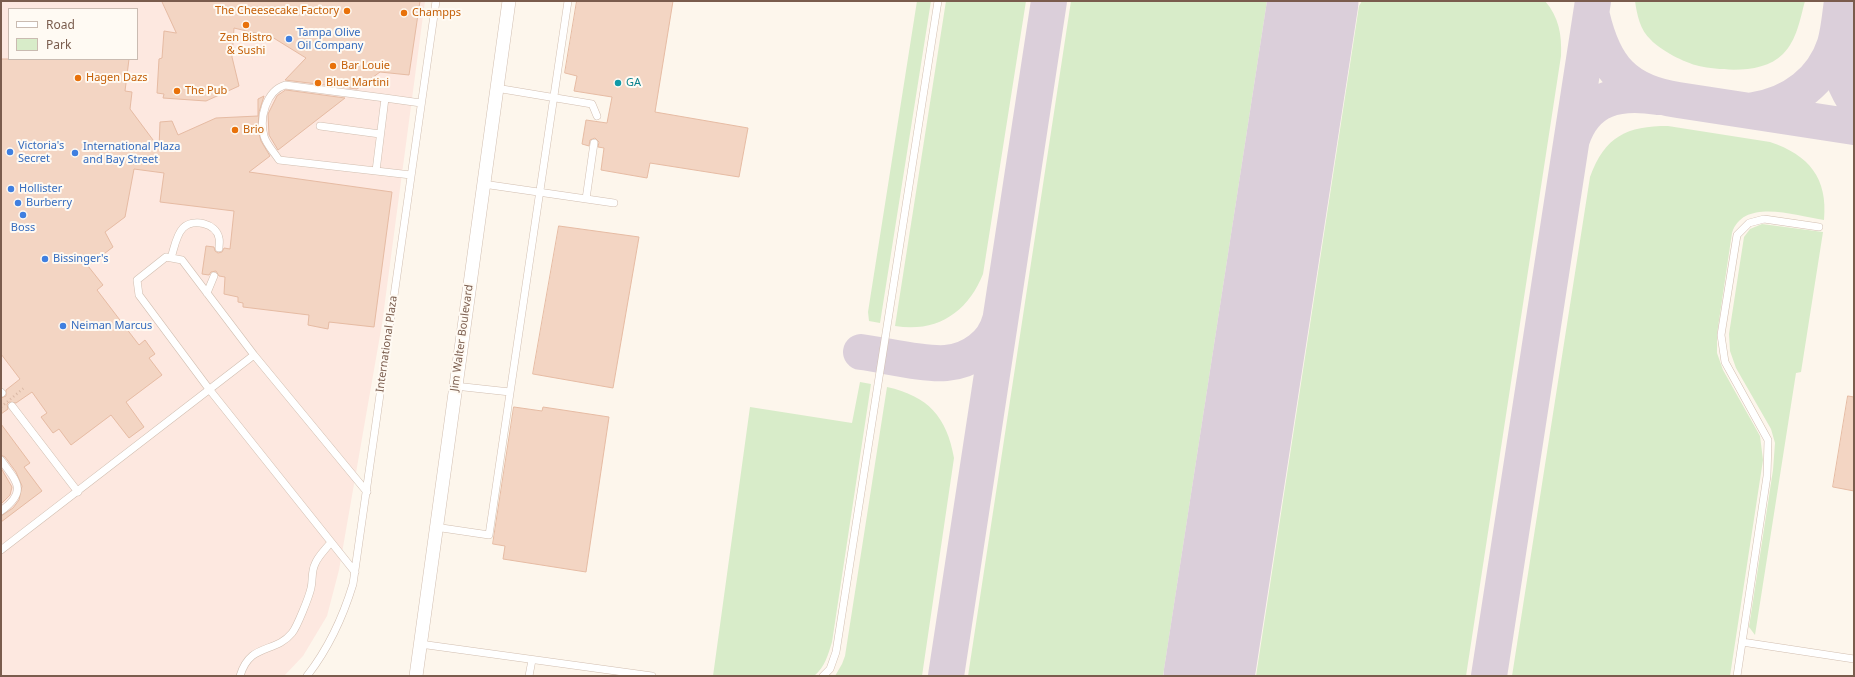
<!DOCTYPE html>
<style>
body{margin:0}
#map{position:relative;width:1855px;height:677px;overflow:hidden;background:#fdf6ec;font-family:"Noto Sans",sans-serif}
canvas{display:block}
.frame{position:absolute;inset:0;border:2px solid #7a5c4d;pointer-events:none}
.legend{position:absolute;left:8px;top:8px;width:130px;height:52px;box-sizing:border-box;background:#fffaf3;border:1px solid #cabbb1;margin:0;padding:5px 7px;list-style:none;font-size:12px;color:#7a5c4d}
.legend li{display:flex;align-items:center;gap:8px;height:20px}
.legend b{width:20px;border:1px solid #cabbb1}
</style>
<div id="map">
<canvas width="1855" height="677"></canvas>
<div class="frame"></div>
<ul class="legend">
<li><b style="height:5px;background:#fff"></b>Road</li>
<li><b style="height:11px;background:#d8ecc9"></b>Park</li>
</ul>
</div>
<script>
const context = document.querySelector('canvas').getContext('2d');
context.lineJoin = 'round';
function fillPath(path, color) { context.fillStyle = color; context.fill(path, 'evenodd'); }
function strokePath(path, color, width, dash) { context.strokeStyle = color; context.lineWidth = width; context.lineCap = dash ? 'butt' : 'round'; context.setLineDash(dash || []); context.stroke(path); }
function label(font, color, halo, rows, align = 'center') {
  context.font = font + ' "Noto Sans",sans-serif'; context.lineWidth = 4; context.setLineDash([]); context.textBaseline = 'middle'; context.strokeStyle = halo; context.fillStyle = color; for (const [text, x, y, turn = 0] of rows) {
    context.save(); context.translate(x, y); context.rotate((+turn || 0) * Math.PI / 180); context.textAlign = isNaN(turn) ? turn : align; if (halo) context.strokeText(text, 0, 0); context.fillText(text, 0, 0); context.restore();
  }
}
fillPath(new Path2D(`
 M 1,1 L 425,1 L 382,324 L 339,570 L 327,616 L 303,656 L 284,676 L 1,676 ZM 9,9 L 137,9 L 137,59 L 9,59 Z`), '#fde8e0');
fillPath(new Path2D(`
 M 917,1 L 931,1 L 880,323 L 869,321 L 868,312 Z
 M 946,1 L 1026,1 L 983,274 C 968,312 937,333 895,326 Z
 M 1071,1 L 1267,1 L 1163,676 L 968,676 Z
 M 1362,1 L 1545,1 C 1559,17 1562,35 1561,56 L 1466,676 L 1256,676 L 1359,6 Z
 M 1635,1 L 1805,1 C 1800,19 1797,40 1783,54 C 1764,74 1723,71 1699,66 C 1685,63 1660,50 1651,40 C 1640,30 1637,15 1635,1 Z
 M 1668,126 L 1770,142 C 1809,155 1828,178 1824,220 C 1797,216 1743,197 1732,233 L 1717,334 L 1717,353 L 1723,370 L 1760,436 L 1763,460 L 1730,676 L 1512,676 L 1590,177 C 1605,136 1627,126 1668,126 Z
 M 1762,224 L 1823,232 L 1801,372 L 1796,373 L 1755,635 L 1749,627 L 1773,470 L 1775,443 L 1771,429 L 1736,368 L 1730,351 L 1729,334 L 1744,237 L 1750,229 Z
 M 860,382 L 871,384 L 832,642 C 828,655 825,667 814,676 L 738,675 L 737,676 L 713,676 L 750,407 L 852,423 Z
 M 887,387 C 928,396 947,417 954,458 L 922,676 L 835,676 L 842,664 L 845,656 Z`), '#d8ecc9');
strokePath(new Path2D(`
 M 1592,16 C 1604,67 1625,92 1678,100 L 1854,127
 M 1837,38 C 1836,62 1842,80 1854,100
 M 1754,110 C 1792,104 1823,81 1835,44 C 1839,30 1840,15 1842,1
 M 1296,134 L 1318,1
 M 1572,139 C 1586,97 1619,91 1658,97
 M 861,352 C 885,355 923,365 946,363 C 971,361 994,344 1000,320
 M 946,676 L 1049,1
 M 1489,676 L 1593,1`), '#dbcfda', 36);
strokePath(new Path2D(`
 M 1209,676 L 1313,1`), '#dbcfda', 91);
const building = new Path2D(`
 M 162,1 L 420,1 L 409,75 L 380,72 L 357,89 L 285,80 L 306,58 L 272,37 L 234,28 L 232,57 L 239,86 L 206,101 L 163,98 L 164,94 L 157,93 L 159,59 L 162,58 L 164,31 L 176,33 Z
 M 577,1 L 673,1 L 655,112 L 748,128 L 739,177 L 650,163 L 647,178 L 601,170 L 604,148 L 598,147 L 599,142 L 595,138 L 590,140 L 589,146 L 582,144 L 586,120 L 607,123 L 612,97 L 574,91 L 577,76 L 565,73 Z
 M 1,59 L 129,59 L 125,91 L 132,92 L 130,109 L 159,148 L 160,122 L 172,121 L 178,135 L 216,118 L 258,116 L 258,99 L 264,96 L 259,112 L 258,130 L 261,141 L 270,156 L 249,172 L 392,192 L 374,327 L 329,322 L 328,329 L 308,325 L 309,315 L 243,307 L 243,303 L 238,302 L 238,297 L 224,294 L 225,277 L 219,276 L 216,271 L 211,272 L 209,275 L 202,274 L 206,246 L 214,247 L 215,251 L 218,253 L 222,252 L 224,248 L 230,249 L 234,211 L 160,202 L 164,173 L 134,169 L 125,217 L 105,232 L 113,247 L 88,266 L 103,285 L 97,290 L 139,345 L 145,340 L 155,354 L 149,358 L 162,375 L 126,402 L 144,427 L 129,438 L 111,415 L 71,445 L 59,429 L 53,433 L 41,417 L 47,413 L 32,392 L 16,403 L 9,402 L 7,404 L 8,409 L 1,414 L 1,398 L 6,396 L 6,390 L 20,379 L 1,354 Z
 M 286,90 L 345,98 L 278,150 L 269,135 L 268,114 L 277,96 Z
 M 559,226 L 639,237 L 613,388 L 533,374 Z
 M 1848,396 L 1854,397 L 1854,491 L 1833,487 Z
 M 514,407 L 542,411 L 543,407 L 609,417 L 586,572 L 503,559 L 505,546 L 493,544 Z
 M 1,424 L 30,463 L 24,467 L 42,491 L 1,522 L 1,516 L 13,508 L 19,500 L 22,486 L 16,472 L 5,457 L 1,455 Z
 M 1,468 L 12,487 L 10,495 L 1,504 Z`);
fillPath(building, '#f3d5c3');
strokePath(building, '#e6bba3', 1);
const lane = new Path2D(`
 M 496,88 L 592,104 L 597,116
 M 320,126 L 380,134
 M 376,171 L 279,160 C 274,152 266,144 264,136 C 259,118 266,91 285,85 L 385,98
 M 411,175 L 376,171 L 385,98 L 421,103
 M 483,184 L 614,203
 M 586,199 L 594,143
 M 171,258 C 174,249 176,235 183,228 C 193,218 216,223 219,238 C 220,241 219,245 219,248
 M 207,293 L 214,276
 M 455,386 L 510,392
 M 1,392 L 2,393
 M 12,406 L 78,492
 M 1,460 C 17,482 28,491 1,511
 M 435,527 L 489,535 L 568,1
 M 1,550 L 254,355
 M 355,572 L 209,389 L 139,295 L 137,280 L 166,257 L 182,260 L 254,355 L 367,492
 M 1742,642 L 1854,659
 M 420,644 L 652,676
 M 240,676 C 250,642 275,654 292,633 C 297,627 309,597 311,588 C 313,580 311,572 315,564 C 318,556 326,549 331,542
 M 307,676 C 328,649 343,617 353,584 L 436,1
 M 529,676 L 532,660
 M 823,676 L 830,669 L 836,652 L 938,1
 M 1737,676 L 1767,476 L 1768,440 L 1725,362 L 1721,335 L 1737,235 L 1749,223 L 1764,219 L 1819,227`);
const street = new Path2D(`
 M 416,676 L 509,1`);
strokePath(lane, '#d1beb0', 8);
strokePath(street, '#d1beb0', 14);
strokePath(lane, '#fff', 7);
strokePath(street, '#fff', 13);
strokePath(new Path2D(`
 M 1,407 L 25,387`), '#d9b8a5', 2.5, [1, 3]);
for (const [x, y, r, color] of [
 [347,11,4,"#e8710a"],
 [404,13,4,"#e8710a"],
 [246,25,4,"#e8710a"],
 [289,39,4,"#3f7fe0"],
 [333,66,4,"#e8710a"],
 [78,78,4,"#e8710a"],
 [318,83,4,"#e8710a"],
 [618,83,4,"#0f9aa8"],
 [177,91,4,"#e8710a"],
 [235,130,4,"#e8710a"],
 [10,152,4,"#3f7fe0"],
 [75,153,4,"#3f7fe0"],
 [11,189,4,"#3f7fe0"],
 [18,203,4,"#3f7fe0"],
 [23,215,4,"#3f7fe0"],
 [45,259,4,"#3f7fe0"],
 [63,326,4,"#3f7fe0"]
]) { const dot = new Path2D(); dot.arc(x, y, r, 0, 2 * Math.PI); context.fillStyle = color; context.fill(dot); strokePath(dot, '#fffaf3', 1.5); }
label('11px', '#c56008', '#fffaf3', [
 ["The Cheesecake Factory",339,11,"right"],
 ["Champps",412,13],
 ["Zen Bistro",246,38,"center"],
 ["& Sushi",246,51,"center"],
 ["Bar Louie",341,66],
 ["Hagen Dazs",86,78],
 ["Blue Martini",326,83],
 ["The Pub",185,91],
 ["Brio",243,130]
], 'left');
label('11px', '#366cbe', '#fffaf3', [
 ["Tampa Olive",297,33],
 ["Oil Company",297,46],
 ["Victoria's",18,146],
 ["Secret",18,159],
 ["International Plaza",83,147],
 ["and Bay Street",83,160],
 ["Hollister",19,189],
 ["Burberry",26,203],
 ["Boss",23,228,"center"],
 ["Bissinger's",53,259],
 ["Neiman Marcus",71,326]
], 'left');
label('11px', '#0d838f', '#fffaf3', [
 ["GA",626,83]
], 'left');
label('11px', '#7a5c4d', '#fffaf3', [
 ["Jim Walter Boulevard",462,338,-82],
 ["International Plaza",387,344,-82]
]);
</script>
